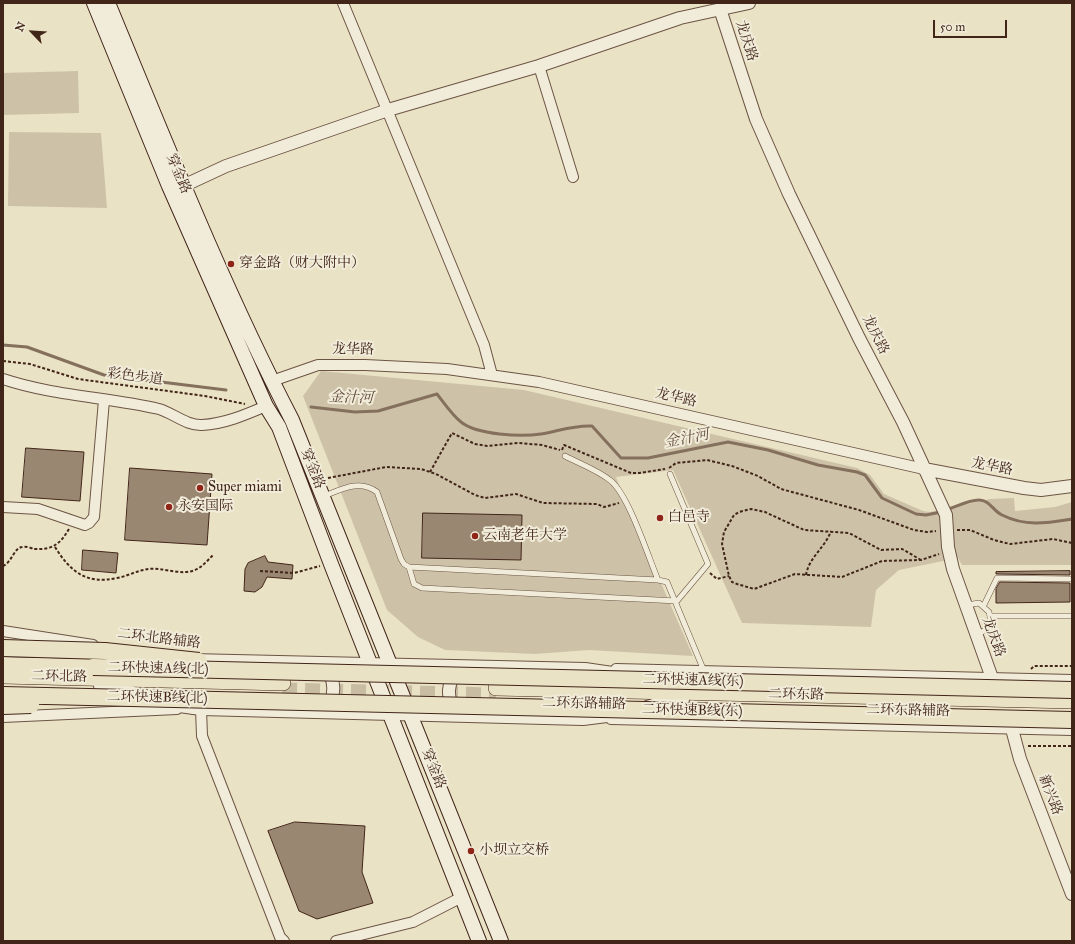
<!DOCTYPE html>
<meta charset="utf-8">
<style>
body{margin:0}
#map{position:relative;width:1075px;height:944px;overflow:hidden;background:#eae2c5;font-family:"IM FELL Great Primer",serif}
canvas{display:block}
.frame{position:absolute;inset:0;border:4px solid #422519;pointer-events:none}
.north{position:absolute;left:12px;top:12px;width:40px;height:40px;-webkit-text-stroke:3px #f1ecd9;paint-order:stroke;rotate:295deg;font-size:11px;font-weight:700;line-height:16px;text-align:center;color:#422519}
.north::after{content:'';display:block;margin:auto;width:14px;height:18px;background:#422519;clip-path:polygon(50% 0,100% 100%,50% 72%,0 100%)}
.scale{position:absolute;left:933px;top:20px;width:74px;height:18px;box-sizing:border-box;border:2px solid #422519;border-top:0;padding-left:5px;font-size:12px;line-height:14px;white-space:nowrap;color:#422519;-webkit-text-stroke:3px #f1ecd9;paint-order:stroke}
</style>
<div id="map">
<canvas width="1075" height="944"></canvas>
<div class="frame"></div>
<div class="north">N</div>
<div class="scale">50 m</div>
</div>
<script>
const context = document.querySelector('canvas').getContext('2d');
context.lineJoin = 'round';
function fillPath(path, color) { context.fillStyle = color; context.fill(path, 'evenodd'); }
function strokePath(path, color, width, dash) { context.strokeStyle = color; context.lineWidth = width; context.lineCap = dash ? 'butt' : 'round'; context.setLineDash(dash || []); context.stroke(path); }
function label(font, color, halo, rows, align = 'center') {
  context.font = font + ' "IM FELL Great Primer","Noto Serif SC",serif'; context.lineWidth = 4; context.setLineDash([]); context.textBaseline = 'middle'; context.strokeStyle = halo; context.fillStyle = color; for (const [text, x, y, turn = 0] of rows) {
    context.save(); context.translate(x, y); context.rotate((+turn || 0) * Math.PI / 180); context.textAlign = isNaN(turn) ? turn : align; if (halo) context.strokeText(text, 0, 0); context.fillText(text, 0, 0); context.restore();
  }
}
fillPath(new Path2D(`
 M 78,71 L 79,113 L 3,115 L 3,73 Z
 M 9,132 L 101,133 L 107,208 L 8,206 Z
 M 321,371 L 524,390 L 857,468 L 870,475 L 884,494 L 923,511 L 930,512 L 990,499 L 1014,498 L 1015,511 L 1055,507 L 1072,502 L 1072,565 L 962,565 L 958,558 L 899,570 L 876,590 L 871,627 L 742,623 L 673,470 L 616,477 L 625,501 L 693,656 L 589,650 L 535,654 L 445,650 L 418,637 L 387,610 L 303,396 Z`), '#cdc2a8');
strokePath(new Path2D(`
 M 3,345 L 27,347 L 104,375 L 226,390
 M 311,407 L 355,412 L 378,411 L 437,394 C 444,403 452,415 461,422 C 477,435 521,437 541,434 C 559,431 573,425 592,426 L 621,458 L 648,458 L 728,442 L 768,450 L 818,465 L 857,472 L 865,475 L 882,498 L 916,514 L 926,515 L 941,512
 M 946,510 C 956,507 968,500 979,500 C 990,500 993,511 1002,515 C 1026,527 1047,523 1072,519`), '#85705d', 3);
const building = new Path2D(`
 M 26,448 L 84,452 L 80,501 L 22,497 Z
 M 130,468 L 212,474 L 207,545 L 125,540 Z
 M 423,513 L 522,515 L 521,560 L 422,558 Z
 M 83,550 L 118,553 L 116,573 L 82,570 Z
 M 265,556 L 268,562 L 293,565 L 292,579 L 267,577 L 262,587 L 255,592 L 244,591 L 245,569 L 248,563 Z
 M 1070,571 L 1070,575 L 996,574 L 996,572 Z
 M 1000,582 L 1070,583 L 1070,602 L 996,603 L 996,589 Z
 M 295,822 L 365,826 L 362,872 L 373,903 L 317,919 L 299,911 L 268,831 Z`);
fillPath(building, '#998772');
strokePath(building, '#422519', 1);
strokePath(new Path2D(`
 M 282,690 L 496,695`), '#c8bca3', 15, [15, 8]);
const service = new Path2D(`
 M 565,456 C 580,464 598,470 611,481 C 629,496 648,556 658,580
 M 324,496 C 342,489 360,479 377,492 L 401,559 L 404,564 L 409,567 L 658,580 L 667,582 L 704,671
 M 409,567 L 414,584 L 422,588 L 677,601 L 708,564 L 670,474
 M 967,605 L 979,603 L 989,612 C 992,622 988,631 977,634
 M 984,605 L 997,578 L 1072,579
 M 991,616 L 1072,616`);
const minor = new Path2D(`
 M 343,3 L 484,345 L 492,375
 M 539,66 L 573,177
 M 3,379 C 54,396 107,397 159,409 C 173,413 187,426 202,425 C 224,424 245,415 266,406
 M 272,381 L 318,365 L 365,365 L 447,369 L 539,382 L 924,469
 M 3,507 L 38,509 L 85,525 L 89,523 L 94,517 L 104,400
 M 3,631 L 93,645
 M 616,669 L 1072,680
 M 193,709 L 201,709 L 202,736 L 280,937 L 284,941
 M 3,717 L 177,709
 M 611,719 L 1072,730
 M 336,941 L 413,922 L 462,897`);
const tertiary = new Path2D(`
 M 720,9 L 756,119 L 789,194 L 859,338 L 903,422 L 946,515 L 948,547 L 953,569 L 992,678
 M 183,186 L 226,166 L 388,110 L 539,66 L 680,18 L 749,3
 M 924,469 L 1024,488 L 1041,490 L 1072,486
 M 191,660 L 585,669 L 626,675
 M 325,667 C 335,678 337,697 325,708
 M 100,686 L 118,688 L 140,695
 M 165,704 L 201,709 L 583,719 L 623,714
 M 647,707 L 667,701 L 683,700
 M 457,711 C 445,699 447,681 459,670
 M 1012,729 L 1020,759 L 1072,894`);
const secondary = new Path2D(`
 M 94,3 L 169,186 L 266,406 L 279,427 L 331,564 L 479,941
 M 108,3 C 166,143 222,285 292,420 L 501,941`);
const primary = new Path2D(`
 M 3,676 L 283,683
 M 496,688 L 1072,701`);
const trunk = new Path2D(`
 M 3,665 L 93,667`);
strokePath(service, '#6c5444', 6);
strokePath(minor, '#6c5444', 12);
strokePath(tertiary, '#6c5444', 14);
strokePath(secondary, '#422519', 16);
strokePath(primary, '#422519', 16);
strokePath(trunk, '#422519', 18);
strokePath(new Path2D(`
 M 3,361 L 30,364 L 78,379 L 205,396 L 245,404
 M 562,450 L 564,445 L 631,473 L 639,473 L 665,469
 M 669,468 L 676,463 L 707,460 L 732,466 L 758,476 L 781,489 L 859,510 L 914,530 L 927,532 L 936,531
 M 430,472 L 452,433 L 475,444 L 487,446 L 518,443 L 542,445 L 560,450
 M 328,478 L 386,467 L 421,469 L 436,474 L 475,495 L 485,498 L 516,494 L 543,503 L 597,504 L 604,507 L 619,503
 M 957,530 L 970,530 L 994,540 L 1010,544 L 1053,539 L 1072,543
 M 55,547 C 70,571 86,585 117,578 C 128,576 138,570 149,569 C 164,567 183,577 197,569 C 203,566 208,560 213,555
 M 921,560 L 902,549 L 881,550 L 849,533 L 804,530 L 765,512 L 751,509 L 739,512 L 734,515 L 724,532 L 722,544 L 729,576 L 732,582 L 737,584 L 754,589 L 795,574 L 842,577 L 882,561 L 921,560 L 939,554
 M 3,566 C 12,562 14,548 22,547 C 26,546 31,548 34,549 C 53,550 60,544 69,529
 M 260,571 L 294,573 L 320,566
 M 710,573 L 717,579 L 729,576
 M 806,575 C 809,557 825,548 831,531
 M 1031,669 L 1034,666 L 1072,666
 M 1028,746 L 1072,746`), '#422519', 2, [3, 2]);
strokePath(service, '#f1ecd9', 5);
strokePath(minor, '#f1ecd9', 10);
strokePath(tertiary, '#f1ecd9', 12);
strokePath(secondary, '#f1ecd9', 14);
strokePath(primary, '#eae2c5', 15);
strokePath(trunk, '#eae2c5', 16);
const trunkBridge = new Path2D(`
 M 3,648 L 105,651 L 199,661
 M 93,667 L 1072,690
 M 3,695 L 1072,720
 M 3,706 L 31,705`);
strokePath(trunkBridge, '#422519', 18, []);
strokePath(new Path2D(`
 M 1072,746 L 1072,731`), '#422519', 2, [3, 2]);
strokePath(trunkBridge, '#eae2c5', 16);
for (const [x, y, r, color] of [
 [231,264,4,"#8f2418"],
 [200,488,4,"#8f2418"],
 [169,507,4,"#8f2418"],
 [660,518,4,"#8f2418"],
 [475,536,4,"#8f2418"],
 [471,851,4,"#8f2418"]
]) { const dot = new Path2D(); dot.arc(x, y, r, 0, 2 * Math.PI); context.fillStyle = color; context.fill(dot); strokePath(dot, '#f1ecd9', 1.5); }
label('14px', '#422519', '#f1ecd9', [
 ["龙庆路",746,41,72],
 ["穿金路",178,174,67],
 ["龙庆路",875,335,63],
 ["龙华路",353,350,1],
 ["彩色步道",135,377,7],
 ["龙华路",676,398,13],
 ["龙华路",992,467,11],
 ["穿金路",312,469,68],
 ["龙庆路",993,637,70],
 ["二环北路辅路",159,639,7],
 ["二环快速A线(北)",158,669,1],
 ["二环北路",59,677,1],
 ["二环快速A线(东)",693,681,1],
 ["二环东路",796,695,1],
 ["二环快速B线(北)",157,698,1],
 ["二环东路辅路",584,704,1],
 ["二环快速B线(东)",692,711,1],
 ["二环东路辅路",908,711,1],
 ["穿金路",433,769,68],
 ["新兴路",1050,795,69]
]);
label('14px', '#422519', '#f1ecd9', [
 ["穿金路（财大附中）",239,264],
 ["Super miami",208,488],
 ["永安国际",177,507],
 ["白邑寺",668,518],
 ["云南老年大学",483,536],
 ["小坝立交桥",479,851]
], 'left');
label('italic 15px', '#634a3b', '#f1ecd9', [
 ["金汁河",351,398,2],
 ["金汁河",687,439,-11]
]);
</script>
